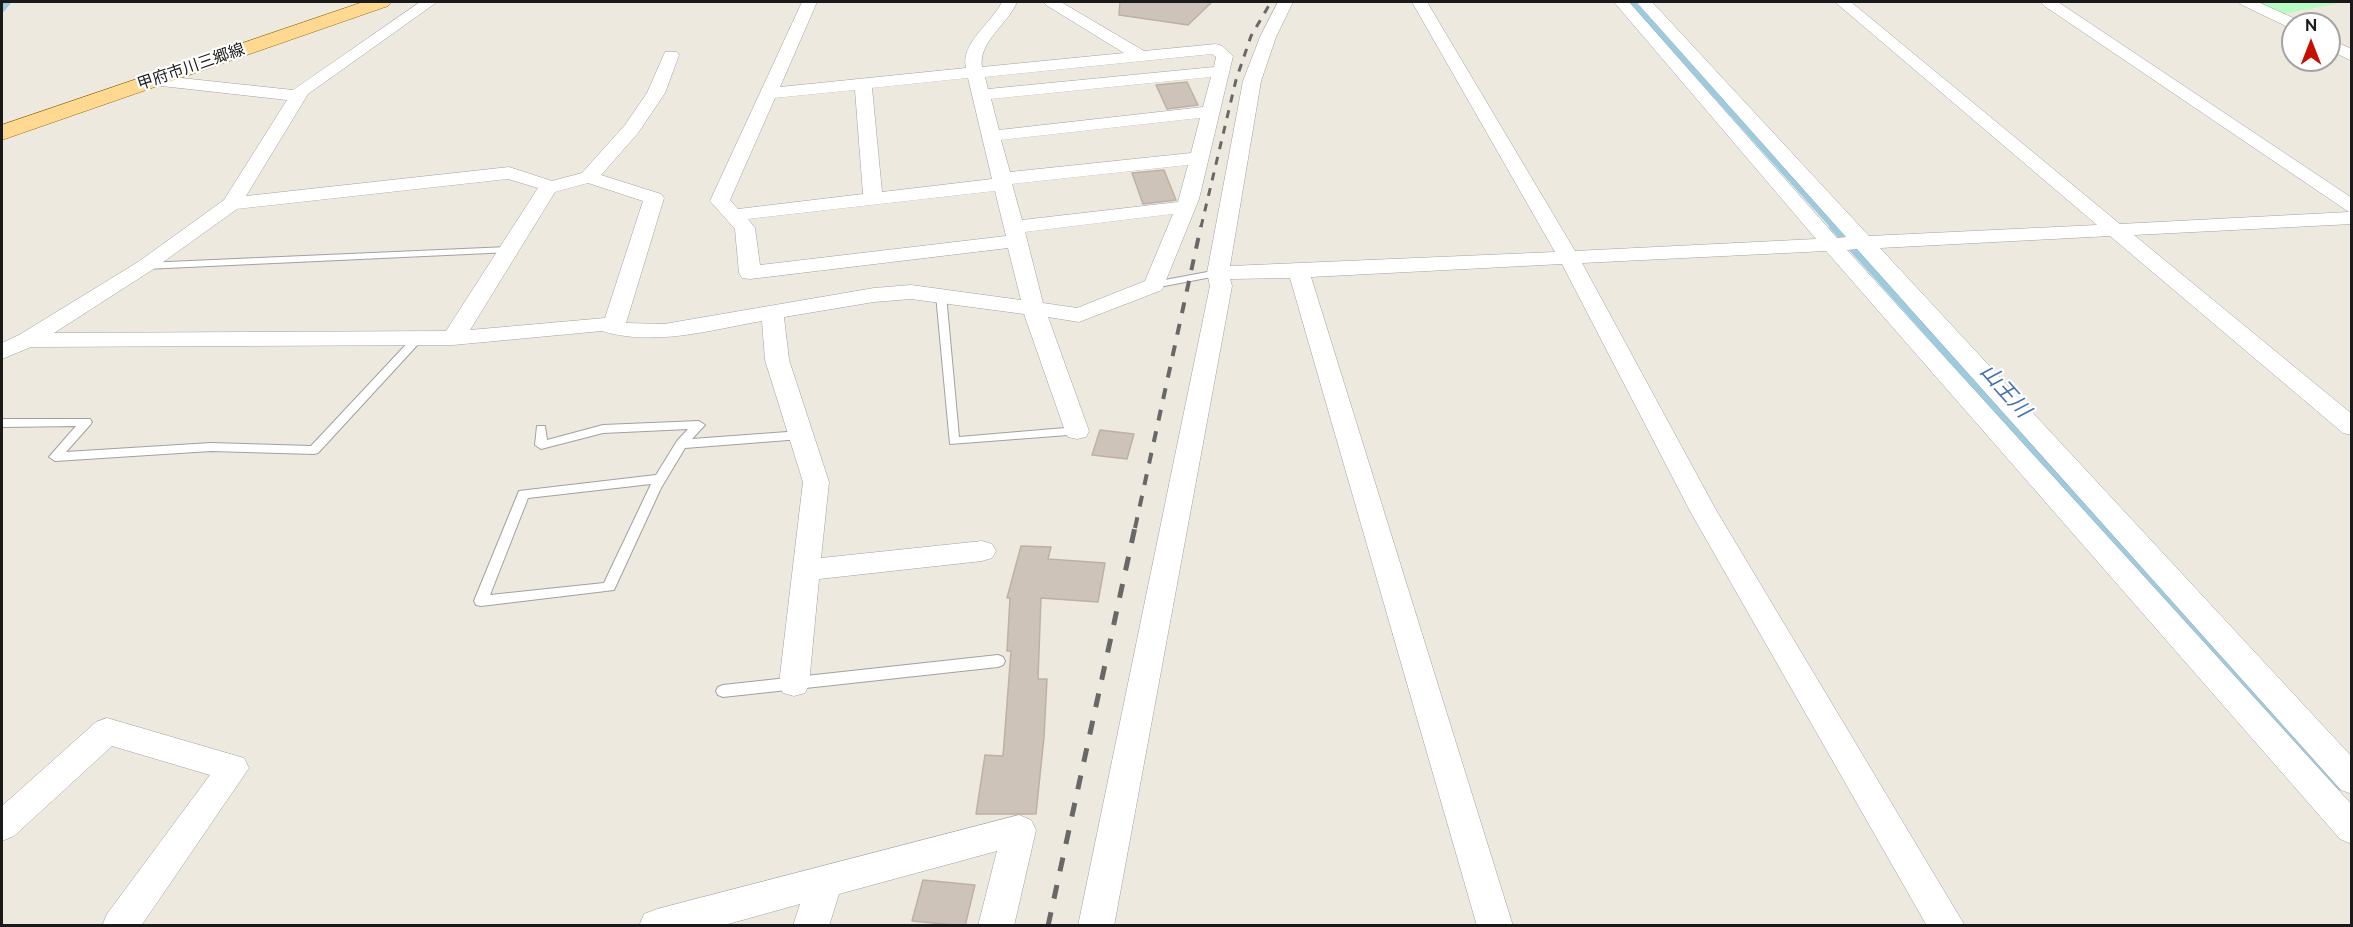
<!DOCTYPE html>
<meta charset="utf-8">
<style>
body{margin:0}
#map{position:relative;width:2353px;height:927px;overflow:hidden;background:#ede9df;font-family:Raleway,sans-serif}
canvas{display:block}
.frame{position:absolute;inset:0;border:3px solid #1a1a1a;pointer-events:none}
.north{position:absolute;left:2281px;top:12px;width:60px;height:60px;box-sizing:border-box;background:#fff;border:2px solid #a3a3a3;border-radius:50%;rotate:0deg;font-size:16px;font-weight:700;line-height:24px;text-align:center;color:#1a1a1a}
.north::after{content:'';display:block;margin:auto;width:21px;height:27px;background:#c51000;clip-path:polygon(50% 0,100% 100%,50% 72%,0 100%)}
</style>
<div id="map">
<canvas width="2353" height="927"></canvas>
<div class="frame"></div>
<div class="north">N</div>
</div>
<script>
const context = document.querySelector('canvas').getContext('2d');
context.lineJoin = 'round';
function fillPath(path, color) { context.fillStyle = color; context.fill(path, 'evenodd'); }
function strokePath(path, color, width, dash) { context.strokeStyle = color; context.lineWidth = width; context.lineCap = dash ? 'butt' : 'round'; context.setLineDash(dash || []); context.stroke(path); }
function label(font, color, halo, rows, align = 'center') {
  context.font = font + ' Raleway,"Noto Sans JP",sans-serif'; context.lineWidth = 4.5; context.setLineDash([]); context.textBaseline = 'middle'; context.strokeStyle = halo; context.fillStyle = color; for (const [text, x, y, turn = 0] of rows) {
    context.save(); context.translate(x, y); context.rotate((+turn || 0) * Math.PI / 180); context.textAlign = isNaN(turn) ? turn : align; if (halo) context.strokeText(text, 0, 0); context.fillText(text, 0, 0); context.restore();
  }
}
fillPath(new Path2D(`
 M 2247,2 L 2345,2 L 2278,15 Z`), '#b7fcc2');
strokePath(new Path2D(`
 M 1632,2 L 1834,227
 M 2,9 L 8,2`), '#9ccade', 6);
strokePath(new Path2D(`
 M 1833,226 L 2103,528`), '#9ccade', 8);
strokePath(new Path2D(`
 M 2102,527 L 2336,788`), '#9ccade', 10);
const building = new Path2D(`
 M 1120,2 L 1212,2 L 1188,25 L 1119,15 Z
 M 1187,82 L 1198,105 L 1167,109 L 1156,85 Z
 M 1164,170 L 1176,200 L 1143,204 L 1132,173 Z
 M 1100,430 L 1134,434 L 1127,459 L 1092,455 Z
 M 1021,546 L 1051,547 L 1048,559 L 1105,563 L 1098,602 L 1041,598 L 1038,679 L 1047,679 L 1044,737 L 1036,814 L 976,814 L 985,755 L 1003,756 L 1011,651 L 1007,651 L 1010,598 L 1007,598 Z
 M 923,880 L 975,885 L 965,926 L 912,921 Z`);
fillPath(building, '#cdc3b8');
strokePath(building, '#bfb1a1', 1.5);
const lane = new Path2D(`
 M 508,247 L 511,248 L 511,252 L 145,269 L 140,266 L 145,263 Z
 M 1218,270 L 1223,273 L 1222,275 L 1154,288 L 1149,285 L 1154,282 Z
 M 941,292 L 946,295 L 959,437 L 1077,427 L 1081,428 L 1083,431 L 1081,434 L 950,444 L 936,295 Z
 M 418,335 L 423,338 L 422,340 L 318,453 L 314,454 L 211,451 L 55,461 L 49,457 L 76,426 L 2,427 L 2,419 L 90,419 L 92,422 L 90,425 L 66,452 L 211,443 L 311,446 L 414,336 Z
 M 699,421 L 705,425 L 692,439 L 801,431 L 807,435 L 801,439 L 685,448 L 661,488 L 614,590 L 481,606 L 476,605 L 474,601 L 519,491 L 656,475 L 677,441 L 688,429 L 603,433 L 541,449 L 535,445 L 537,426 L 545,426 L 547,440 L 603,425 ZM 651,484 L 604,583 L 490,595 L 528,498 Z
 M 998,655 L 1003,657 L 1005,661 L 1003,665 L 998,667 L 723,697 L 718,695 L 716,691 L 718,687 L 723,685 Z`);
const street = new Path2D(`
 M 420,2 L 437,2 L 308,94 L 246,196 L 509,167 L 552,181 L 582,173 L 625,125 L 647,93 L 665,52 L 677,52 L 679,55 L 665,93 L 638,133 L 601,175 L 661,194 L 664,198 L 626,323 L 664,324 L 874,288 L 911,285 L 1021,300 L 1008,248 L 750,279 L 742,278 L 739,273 L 735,229 L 710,201 L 802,2 L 817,2 L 780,87 L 966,68 C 960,43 992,23 1002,2 L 1017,2 C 1008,24 978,42 982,67 L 1124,53 L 1046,5 L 1044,2 L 1061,2 L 1144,51 L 1216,44 L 1222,46 L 1233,56 L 1199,199 L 1162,290 L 1079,322 L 1048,317 L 1089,431 L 1086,437 L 1077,439 L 1068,437 L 1065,431 L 1024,314 L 911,299 L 874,302 L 784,317 L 789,360 L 829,482 L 821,558 L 982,541 L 992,544 L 996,551 L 992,558 L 982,561 L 819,579 L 809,684 L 805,693 L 794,696 L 783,693 L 779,684 L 803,482 L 765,360 L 762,321 C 710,330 654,347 602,331 L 453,345 L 31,347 L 2,359 L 2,343 L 19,335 L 138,262 L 224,200 L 287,100 L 153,85 L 147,84 L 144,80 L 147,76 L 153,75 L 293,90 ZM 1212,54 L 1216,57 L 1214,67 L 988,89 L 985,77 ZM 1211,77 L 1203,107 L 999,130 L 991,99 ZM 968,78 L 992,179 L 882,192 L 872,88 ZM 855,90 L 863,194 L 738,209 L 730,200 L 775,98 ZM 1200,118 L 1191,153 L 1010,172 L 1001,140 ZM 1188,165 L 1178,202 L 1022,220 L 1012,184 ZM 508,179 L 538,188 L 446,331 L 54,333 L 152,270 L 237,209 ZM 588,183 L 643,201 L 605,318 L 470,330 L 555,192 ZM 995,191 L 1006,236 L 760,265 L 755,228 L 748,219 ZM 1173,214 L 1145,281 L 1077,308 L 1043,303 L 1025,232 Z
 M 1278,2 L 1293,2 L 1276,37 L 1261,81 L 1230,266 L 1555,252 L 1412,2 L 1427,2 L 1575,251 L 1816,239 L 1614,2 L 1629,2 L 1837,238 L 1846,237 L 1641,7 L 1638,4 L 1640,2 L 1652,2 L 1869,236 L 2097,225 L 1835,2 L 1851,2 L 2120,224 L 2349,212 L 2043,5 L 2041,2 L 2058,2 L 2352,198 L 2352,224 L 2134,235 L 2352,414 L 2352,435 L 2343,433 L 2110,236 L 1880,248 L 2352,757 L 2352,794 L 2341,790 L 1857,249 L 1847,250 L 2352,805 L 2352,844 L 2340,839 L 1826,251 L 1582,263 L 1716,510 L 1965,926 L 1927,926 L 1690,511 L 1562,264 L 1311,277 L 1513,926 L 1477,926 L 1290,278 L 1230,279 L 1232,286 L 1114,926 L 1078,926 L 1210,286 L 1207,273 L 1243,81 L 1260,37 Z
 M 2239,2 L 2258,2 L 2300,21 L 2302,24 L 2293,24 L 2293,28 L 2288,27 L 2242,5 Z
 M 2329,39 L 2352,49 L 2352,61 L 2329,50 Z
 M 107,718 L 244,758 L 249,768 L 141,926 L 102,926 L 107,914 L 210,775 L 112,746 L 14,836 L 2,841 L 2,806 L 96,722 Z
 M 1019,815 L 1031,820 L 1036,830 L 1014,926 L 978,926 L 997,851 L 839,894 L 829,926 L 793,926 L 800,904 L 721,926 L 639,926 L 644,914 L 657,909 Z`);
const primary = new Path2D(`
 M 363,2 L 391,2 L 388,6 L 2,140 L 2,125 Z`);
strokePath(lane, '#a1a1a1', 2);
strokePath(street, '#a1a1a1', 1);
strokePath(primary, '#916d00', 1);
fillPath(lane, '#fff');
fillPath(street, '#fff');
fillPath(primary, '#ffd992');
strokePath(new Path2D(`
 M 1201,227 L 1236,80 L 1251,36 L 1271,2`), '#686868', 3, [8, 8]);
strokePath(new Path2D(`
 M 1135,528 L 1201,226`), '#686868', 4, [11, 11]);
strokePath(new Path2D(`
 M 1048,926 L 1135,527`), '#686868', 5, [14, 14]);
label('16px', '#1a1a1a', '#fff', [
 ["甲府市川三郷線",191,67,-19]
]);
label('italic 21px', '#4370ae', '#fff', [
 ["山王川",2005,391,48]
]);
</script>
